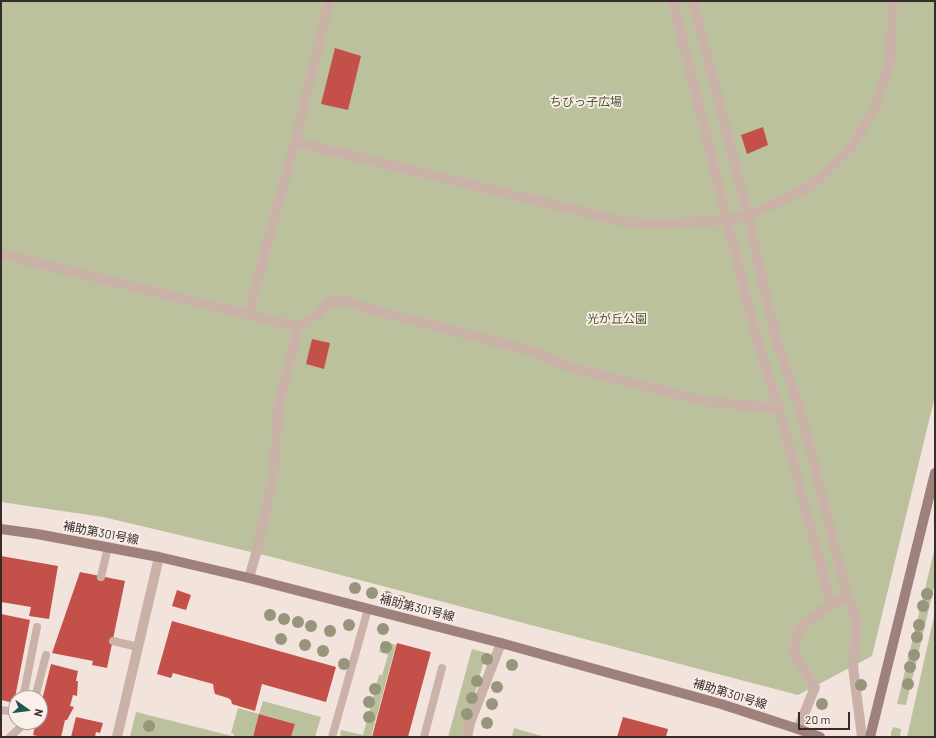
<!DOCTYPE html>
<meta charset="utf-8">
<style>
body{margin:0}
#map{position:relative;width:936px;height:738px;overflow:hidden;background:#f2e4dd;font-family:Barlow,sans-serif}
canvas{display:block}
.frame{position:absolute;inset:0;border:2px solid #372b29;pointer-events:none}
.north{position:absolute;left:8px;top:690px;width:40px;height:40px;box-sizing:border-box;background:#faefe9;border:1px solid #aca19c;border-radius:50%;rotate:104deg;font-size:11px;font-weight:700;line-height:16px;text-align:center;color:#372b29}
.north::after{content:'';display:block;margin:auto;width:14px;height:18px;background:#1f5852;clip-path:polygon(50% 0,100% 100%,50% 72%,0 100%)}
.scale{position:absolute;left:798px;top:712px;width:52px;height:18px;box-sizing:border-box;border:2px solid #372b29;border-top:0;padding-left:5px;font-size:12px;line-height:14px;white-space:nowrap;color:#372b29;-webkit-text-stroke:3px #faefe9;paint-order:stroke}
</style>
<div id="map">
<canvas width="936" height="738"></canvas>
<div class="frame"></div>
<div class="north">N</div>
<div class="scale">20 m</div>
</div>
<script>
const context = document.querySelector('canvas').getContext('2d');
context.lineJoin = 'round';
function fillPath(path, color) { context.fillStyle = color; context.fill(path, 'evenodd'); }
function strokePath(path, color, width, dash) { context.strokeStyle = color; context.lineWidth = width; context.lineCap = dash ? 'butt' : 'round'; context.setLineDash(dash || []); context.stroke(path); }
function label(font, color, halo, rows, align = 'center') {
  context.font = font + ' Barlow,"Noto Sans JP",sans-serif'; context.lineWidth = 3.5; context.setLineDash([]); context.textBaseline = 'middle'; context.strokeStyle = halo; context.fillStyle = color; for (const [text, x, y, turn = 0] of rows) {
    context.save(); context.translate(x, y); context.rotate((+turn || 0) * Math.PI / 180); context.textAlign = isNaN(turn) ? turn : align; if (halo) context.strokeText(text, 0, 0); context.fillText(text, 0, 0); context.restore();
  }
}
fillPath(new Path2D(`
 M 1,1 L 935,1 L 935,396 L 872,656 L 798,695 L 268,556 L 103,517 L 1,502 Z
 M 935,547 L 935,583 L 906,705 L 897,704 Z
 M 935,612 L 935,737 L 907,737 Z
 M 382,641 L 396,645 L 371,737 L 340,737 L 341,730 L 363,735 L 379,675 L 382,675 L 388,655 L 379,652 Z
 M 472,649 L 486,653 L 463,737 L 448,737 Z
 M 263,701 L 321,717 L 315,737 L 291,737 L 295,724 L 260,714 L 253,737 L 233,737 L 234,734 L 231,733 L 238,708 L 259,714 Z
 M 136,712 L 232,736 L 232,737 L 130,737 Z
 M 893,727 L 901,729 L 900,737 L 891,737 L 891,732 Z
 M 514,728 L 545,737 L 512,737 Z`), '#bbc19d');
fillPath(new Path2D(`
 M 335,48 L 361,56 L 348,110 L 321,104 Z
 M 763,127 L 768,145 L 747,154 L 741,135 Z
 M 312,339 L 330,343 L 324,369 L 306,364 Z
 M 1,556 L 58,566 L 49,619 L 29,616 L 31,607 L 1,602 Z
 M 80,572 L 125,581 L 107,668 L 92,665 L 93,661 L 52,653 Z
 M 177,590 L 191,595 L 186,610 L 172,606 Z
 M 1,614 L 30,620 L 14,703 L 1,700 Z
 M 172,621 L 336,667 L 326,702 L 262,684 L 255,711 L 235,705 L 232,704 L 231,700 L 228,698 L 215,694 L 214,691 L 213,684 L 173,673 L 171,678 L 157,674 Z
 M 397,643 L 431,652 L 408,737 L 372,737 Z
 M 51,664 L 78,671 L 76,681 L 78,681 L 77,696 L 73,695 L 70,706 L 74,707 L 67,720 L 65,720 L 61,737 L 41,737 L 33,735 L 36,722 L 40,722 L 40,708 Z
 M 259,714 L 295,724 L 291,737 L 253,737 Z
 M 76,717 L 103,723 L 100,733 L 96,732 L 95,737 L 71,737 Z
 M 623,717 L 668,729 L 666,737 L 617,737 Z`), '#c45149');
strokePath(new Path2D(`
 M 101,577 L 108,547
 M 113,641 L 138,647
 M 23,698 L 37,627
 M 35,698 L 46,655
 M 1,710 L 16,712
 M 10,737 L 26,722
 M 332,737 L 368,609
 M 424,737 L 442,668`), '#cab2a9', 8);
strokePath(new Path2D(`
 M 673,1 L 756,337 L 779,409 L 831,604
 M 693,1 L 748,216 L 775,335 L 799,406 L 848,598
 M 295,142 L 625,222 L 654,224 L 727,220 L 748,216 L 805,189 L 820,178 L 852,146 L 874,110 L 890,61 L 893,1
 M 1,254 L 298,327 L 278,409 L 274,472 L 257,550 L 249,578
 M 248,315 L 295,142 L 329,1
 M 298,327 L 318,314 L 329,302 L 346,300 L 365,308 L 532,351 L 572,368 L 705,401 L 779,409
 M 798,729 L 815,687 L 794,653 L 799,627 L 831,604 L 848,598 L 857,623 L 853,667 L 862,737
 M 117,737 L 159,557
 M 467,737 L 470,723 L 501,643`), '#cab2a9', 10);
strokePath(new Path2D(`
 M 1,529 L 37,534 L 159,557 L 249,578 L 501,643 L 721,704 L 798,729 L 820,737
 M 870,737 L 935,473`), '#9e817a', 10);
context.fillStyle = '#97957c';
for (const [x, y] of [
 [355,588],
 [372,593],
 [927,594],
 [387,597],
 [401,601],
 [923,606],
 [270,615],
 [284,619],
 [298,622],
 [349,625],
 [919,625],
 [311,626],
 [383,629],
 [330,631],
 [917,637],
 [281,639],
 [305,645],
 [386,647],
 [323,651],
 [914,655],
 [487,659],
 [344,664],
 [512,665],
 [910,667],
 [477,681],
 [908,684],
 [861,685],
 [497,687],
 [375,689],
 [472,698],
 [369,702],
 [492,704],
 [822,704],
 [467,714],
 [369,717],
 [487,723],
 [149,726]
]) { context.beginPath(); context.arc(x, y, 6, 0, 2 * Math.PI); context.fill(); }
label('12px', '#4d552d', '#faefe9', [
 ["ちびっ子広場",586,102],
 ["光が丘公園",617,319]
]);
label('12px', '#372b29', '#faefe9', [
 ["補助第301号線",101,533,11],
 ["補助第301号線",417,608,14],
 ["補助第301号線",730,694,17]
]);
</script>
